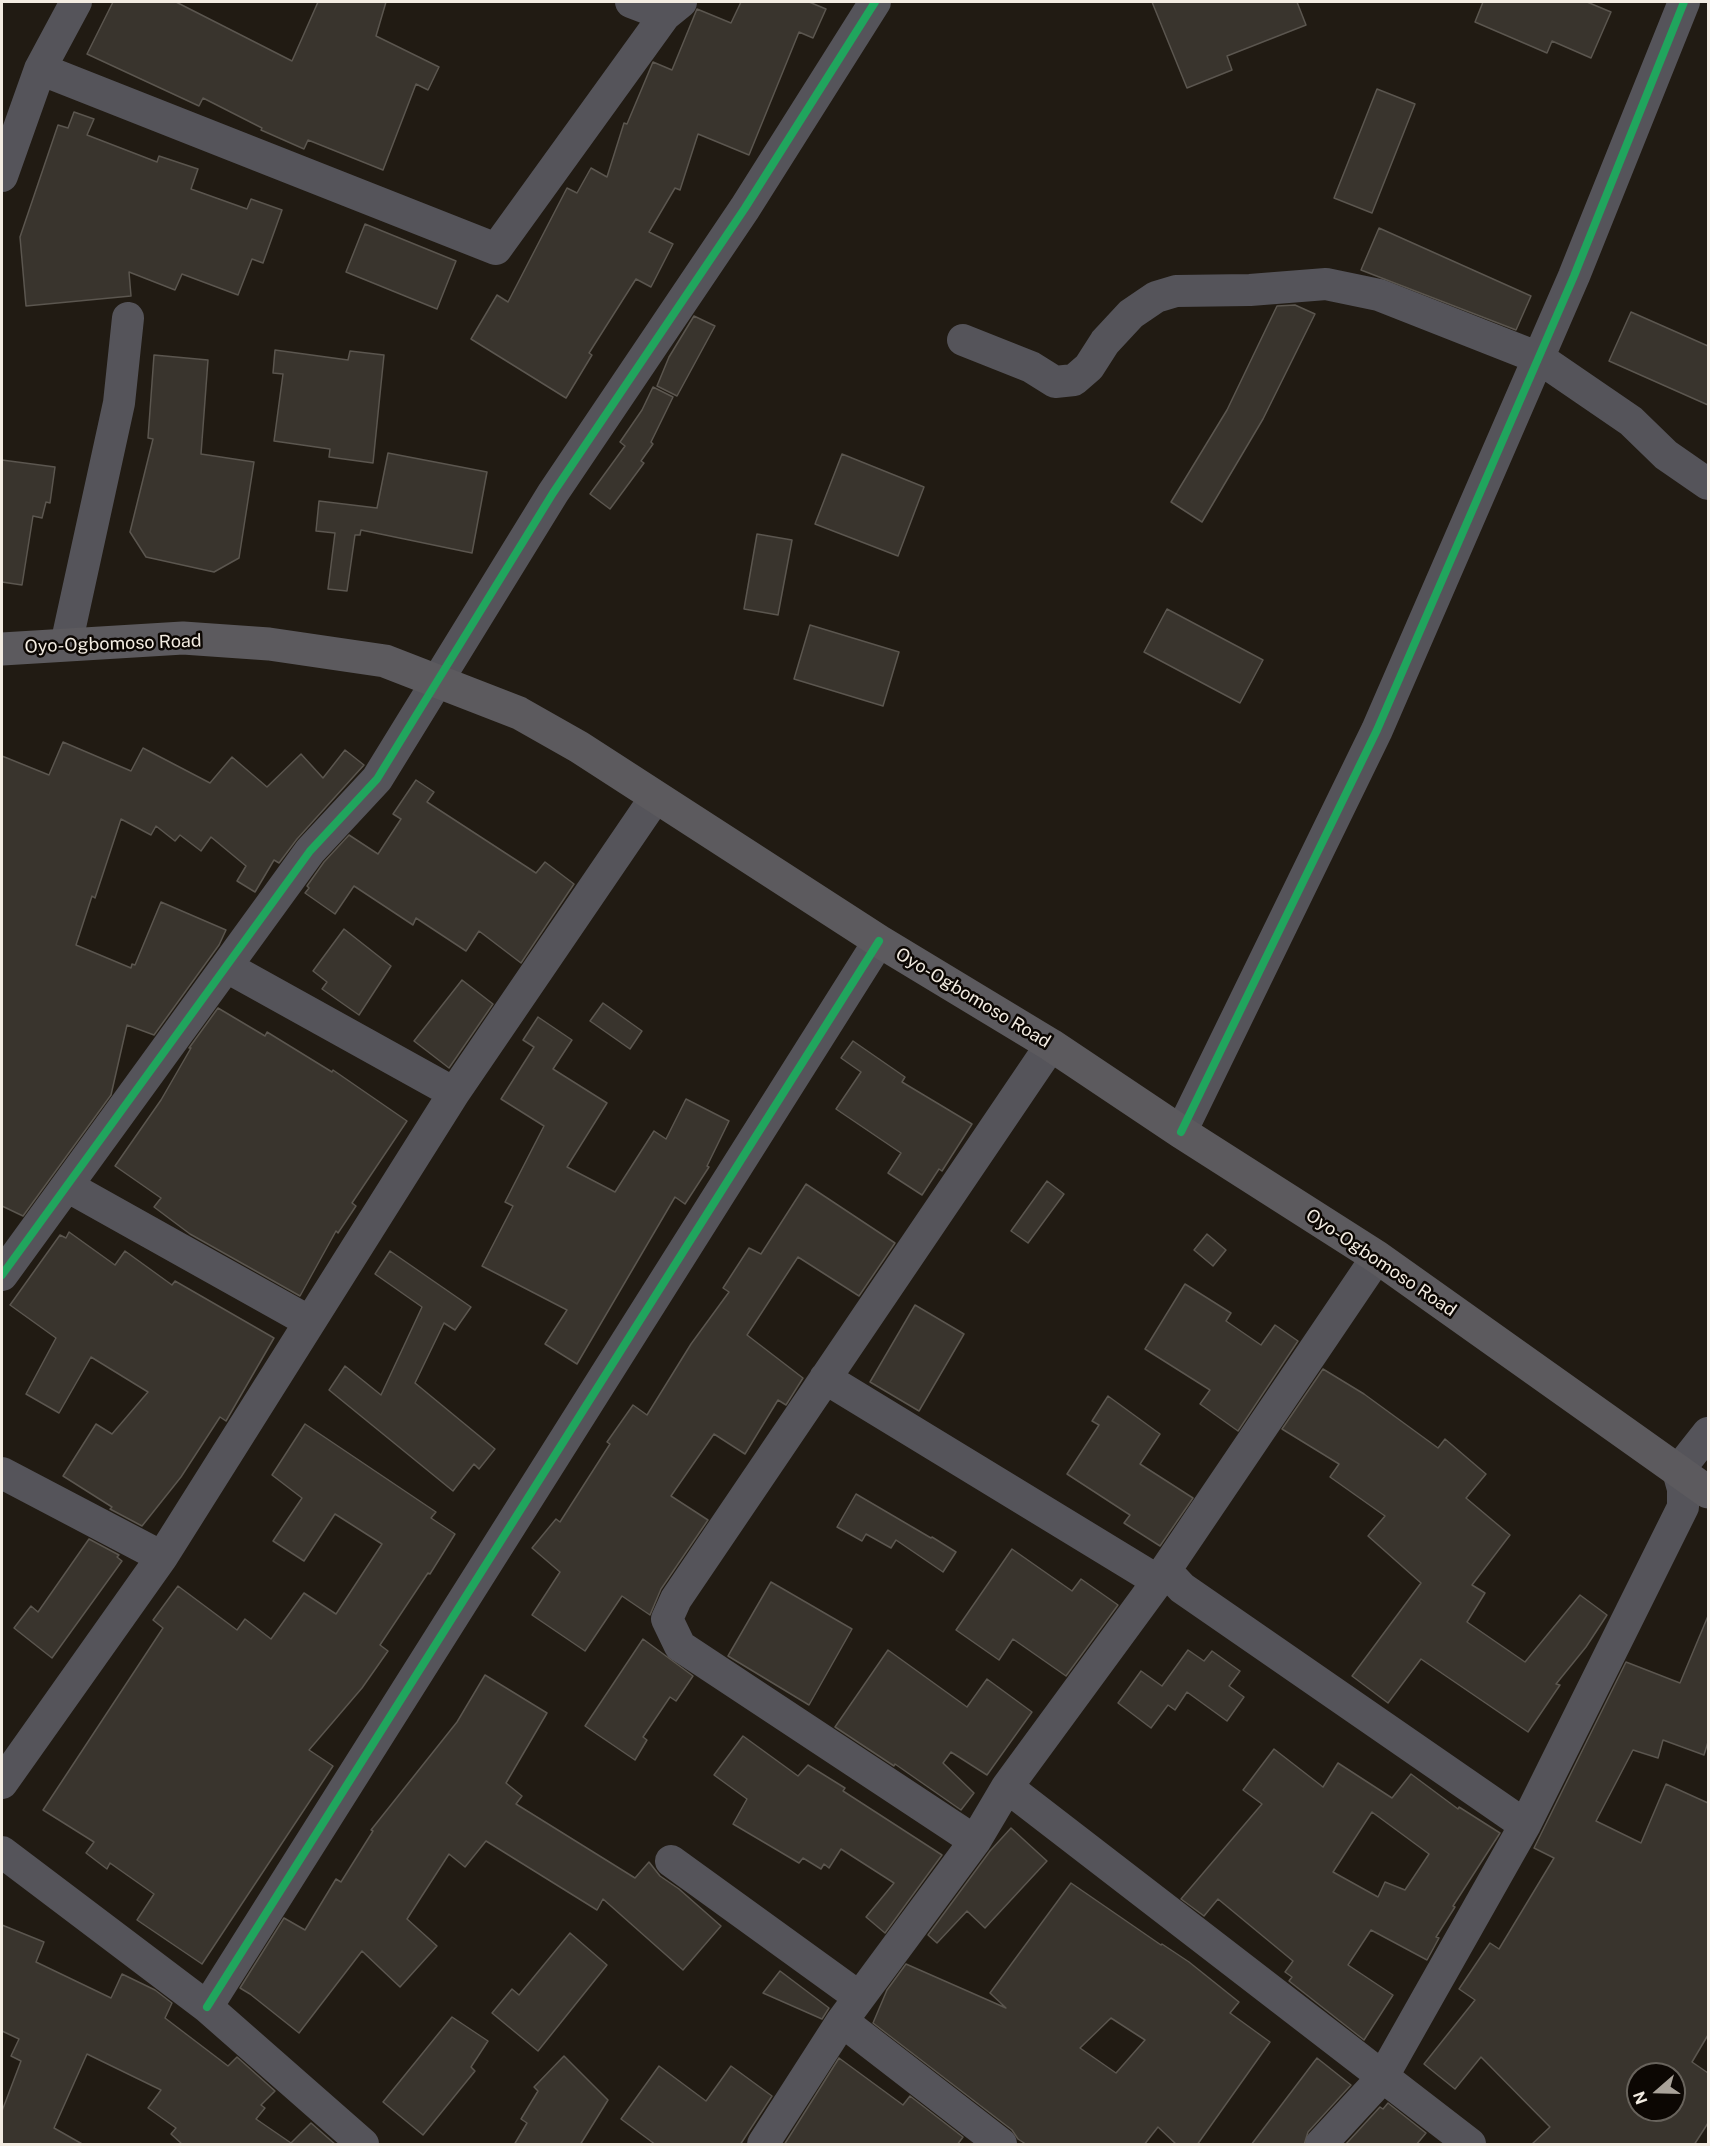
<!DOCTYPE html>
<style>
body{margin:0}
#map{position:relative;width:1710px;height:2146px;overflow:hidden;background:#211b13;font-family:"Public Sans",sans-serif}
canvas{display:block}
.frame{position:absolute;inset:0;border:3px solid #f3ece2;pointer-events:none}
.north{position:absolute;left:1626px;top:2062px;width:60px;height:60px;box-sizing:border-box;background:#0c0703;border:2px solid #68635c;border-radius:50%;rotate:250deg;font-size:16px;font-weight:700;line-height:24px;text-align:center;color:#f3ece2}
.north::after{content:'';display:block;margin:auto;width:21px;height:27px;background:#aaa39a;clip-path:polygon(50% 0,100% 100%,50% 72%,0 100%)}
</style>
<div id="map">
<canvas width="1710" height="2146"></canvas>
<div class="frame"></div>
<div class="north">N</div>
</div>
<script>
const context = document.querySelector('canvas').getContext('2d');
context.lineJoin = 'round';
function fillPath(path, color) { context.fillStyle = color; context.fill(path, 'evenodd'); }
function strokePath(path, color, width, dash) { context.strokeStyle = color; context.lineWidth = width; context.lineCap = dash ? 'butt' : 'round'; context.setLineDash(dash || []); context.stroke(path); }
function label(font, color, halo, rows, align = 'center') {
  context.font = font + ' "Public Sans",sans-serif'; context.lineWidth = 5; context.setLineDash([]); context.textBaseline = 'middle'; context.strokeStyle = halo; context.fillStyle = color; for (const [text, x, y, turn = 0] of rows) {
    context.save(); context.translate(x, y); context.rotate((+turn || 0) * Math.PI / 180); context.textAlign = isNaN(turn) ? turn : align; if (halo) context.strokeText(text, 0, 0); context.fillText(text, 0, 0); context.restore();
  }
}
const building = new Path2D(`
 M 113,2 L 176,2 L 292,61 L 318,2 L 386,2 L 376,36 L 439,67 L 428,90 L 416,84 L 383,170 L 308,140 L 304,149 L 261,130 L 262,128 L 203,98 L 199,106 L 87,54 Z
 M 741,2 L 809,2 L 826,9 L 813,38 L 799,32 L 749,155 L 698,134 L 680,190 L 675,188 L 649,232 L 673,244 L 651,287 L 636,279 L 589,353 L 592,355 L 566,398 L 471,339 L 497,295 L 508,302 L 567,188 L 577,193 L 591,168 L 607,177 L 624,123 L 627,124 L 653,62 L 672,70 L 697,9 L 731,23 Z
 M 1152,2 L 1297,2 L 1306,25 L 1227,56 L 1232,70 L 1187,88 Z
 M 1483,2 L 1587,2 L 1611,12 L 1591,58 L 1552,41 L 1547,53 L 1475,22 Z
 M 1377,89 L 1415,104 L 1372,213 L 1334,198 Z
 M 74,112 L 94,119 L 87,135 L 157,162 L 159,156 L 198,169 L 191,189 L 247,209 L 251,199 L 282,210 L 263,263 L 252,259 L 238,295 L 182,274 L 175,290 L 129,272 L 131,296 L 26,306 L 20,237 L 58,125 L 68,128 Z
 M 365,224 L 456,261 L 437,309 L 346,272 Z
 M 1379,228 L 1531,296 L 1516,330 L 1361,270 Z
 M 1295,305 L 1315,314 L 1263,419 L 1202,522 L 1171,502 L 1227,410 L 1277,306 Z
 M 1631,312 L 1708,346 L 1708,405 L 1609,361 Z
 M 694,316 L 715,326 L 677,396 L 657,386 L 669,357 Z
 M 275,350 L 348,360 L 350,351 L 384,355 L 373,463 L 329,457 L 330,449 L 274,441 L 283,374 L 273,373 Z
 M 154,355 L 208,360 L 201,454 L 254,462 L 239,558 L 214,572 L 146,557 L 130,532 L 153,439 L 148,438 Z
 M 653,387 L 673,397 L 651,442 L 653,444 L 641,461 L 644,463 L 610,509 L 590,494 L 625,446 L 620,442 L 642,410 Z
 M 388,453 L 487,472 L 472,553 L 361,530 L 360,535 L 355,535 L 347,591 L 328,589 L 335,533 L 316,531 L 319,501 L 377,508 Z
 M 842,454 L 924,487 L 898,556 L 815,524 Z
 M 2,460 L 55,467 L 50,503 L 46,502 L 42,518 L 33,516 L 22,585 L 2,582 Z
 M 757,534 L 792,540 L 778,615 L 744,609 Z
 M 1167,609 L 1263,660 L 1240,703 L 1144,652 Z
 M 810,625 L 899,652 L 883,706 L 794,679 Z
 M 63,742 L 131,771 L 143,748 L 210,783 L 232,757 L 267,787 L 301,754 L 323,778 L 345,750 L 364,765 L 297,839 L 279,863 L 274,860 L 255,892 L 237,881 L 246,866 L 211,837 L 201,851 L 180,835 L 175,841 L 156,826 L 151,835 L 121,819 L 95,898 L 92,896 L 76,945 L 131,968 L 132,964 L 135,965 L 161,902 L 226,930 L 219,945 L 154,1035 L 127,1025 L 111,1095 L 23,1216 L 2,1206 L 2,756 L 49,775 Z
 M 416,780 L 434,792 L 427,802 L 536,873 L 545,862 L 574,884 L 521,963 L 479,931 L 466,951 L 416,918 L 413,925 L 354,886 L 335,914 L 305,893 L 309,888 L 307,886 L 324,862 L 349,835 L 378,854 L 401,819 L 393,814 Z
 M 344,929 L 391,966 L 359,1015 L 322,989 L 327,982 L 313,971 Z
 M 462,980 L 493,1004 L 449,1068 L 414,1041 Z
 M 603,1003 L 642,1031 L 630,1049 L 590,1021 Z
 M 218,1008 L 265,1036 L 267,1032 L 332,1072 L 333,1070 L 407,1121 L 352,1203 L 356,1206 L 338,1233 L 336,1231 L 300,1296 L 190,1234 L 154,1207 L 161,1198 L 115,1166 L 161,1100 L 191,1048 L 189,1048 Z
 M 538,1017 L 572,1040 L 553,1069 L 607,1103 L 567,1167 L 615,1192 L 654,1131 L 666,1139 L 686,1099 L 729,1121 L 707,1166 L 709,1167 L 685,1204 L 675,1197 L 577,1364 L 545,1344 L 567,1310 L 482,1266 L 513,1206 L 505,1202 L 544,1126 L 501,1099 L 534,1047 L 523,1040 Z
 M 853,1041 L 905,1077 L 902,1082 L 972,1124 L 942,1171 L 939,1169 L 922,1195 L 888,1173 L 901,1153 L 836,1109 L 861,1072 L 841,1058 Z
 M 1047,1181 L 1064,1194 L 1028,1243 L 1011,1231 Z
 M 806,1184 L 895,1243 L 859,1296 L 798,1257 L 747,1335 L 803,1378 L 786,1405 L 778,1400 L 745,1454 L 714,1434 L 671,1496 L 708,1520 L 661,1589 L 650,1615 L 622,1596 L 585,1651 L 532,1615 L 560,1572 L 532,1548 L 556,1519 L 560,1522 L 610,1444 L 607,1442 L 633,1405 L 647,1415 L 691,1344 L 729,1292 L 723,1288 L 749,1248 L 761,1254 Z
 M 69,1232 L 115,1265 L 125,1251 L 172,1285 L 175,1281 L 274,1338 L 226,1421 L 220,1417 L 181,1477 L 142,1526 L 110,1509 L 112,1507 L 63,1476 L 96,1424 L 112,1434 L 148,1392 L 91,1357 L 59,1413 L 26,1394 L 56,1338 L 10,1305 L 60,1235 L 66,1238 Z
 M 1207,1234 L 1226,1250 L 1213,1266 L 1194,1250 Z
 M 390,1251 L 471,1307 L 455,1330 L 444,1323 L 415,1383 L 495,1449 L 479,1469 L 474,1464 L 453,1491 L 329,1390 L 345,1366 L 381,1395 L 422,1307 L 375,1274 Z
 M 1185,1284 L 1231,1313 L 1226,1321 L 1261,1345 L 1275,1325 L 1298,1341 L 1238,1431 L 1200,1404 L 1210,1390 L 1145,1349 Z
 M 915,1305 L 964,1334 L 919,1411 L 870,1382 Z
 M 1323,1369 L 1364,1394 L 1438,1448 L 1445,1439 L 1486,1474 L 1466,1498 L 1510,1535 L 1472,1585 L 1485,1593 L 1467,1622 L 1525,1662 L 1580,1595 L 1607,1615 L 1586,1647 L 1556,1684 L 1560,1685 L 1528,1732 L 1421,1659 L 1388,1703 L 1352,1676 L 1421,1583 L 1368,1536 L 1385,1516 L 1330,1477 L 1339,1464 L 1282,1429 Z
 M 1108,1396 L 1160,1434 L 1140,1464 L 1193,1498 L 1160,1546 L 1124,1523 L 1130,1515 L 1067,1474 L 1099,1425 L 1092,1421 Z
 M 305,1424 L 436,1512 L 431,1518 L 455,1534 L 430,1574 L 428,1573 L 380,1645 L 388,1651 L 362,1688 L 309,1750 L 333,1766 L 202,1964 L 137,1920 L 154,1894 L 110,1863 L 107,1869 L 86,1853 L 94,1842 L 43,1810 L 163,1628 L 153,1620 L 178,1586 L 237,1630 L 245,1619 L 271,1639 L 304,1593 L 336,1614 L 382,1544 L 335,1514 L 304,1561 L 273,1541 L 302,1498 L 272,1475 Z
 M 856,1494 L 931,1538 L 932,1537 L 956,1552 L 943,1572 L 896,1540 L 891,1548 L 866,1534 L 862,1541 L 837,1527 Z
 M 89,1539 L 119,1555 L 117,1557 L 122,1561 L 52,1658 L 14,1628 L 31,1606 L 38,1612 Z
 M 1012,1549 L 1072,1591 L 1081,1579 L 1118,1605 L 1066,1676 L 1013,1639 L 999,1660 L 956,1630 Z
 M 771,1582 L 852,1629 L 809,1705 L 728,1656 Z
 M 1708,1616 L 1708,1742 L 1704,1755 L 1663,1740 L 1658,1758 L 1633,1750 L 1596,1821 L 1641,1843 L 1666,1784 L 1708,1803 L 1708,2035 L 1692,2062 L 1708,2073 L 1708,2123 L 1694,2145 L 1531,2145 L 1550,2127 L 1481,2057 L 1455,2089 L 1424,2064 L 1475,2000 L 1459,1989 L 1490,1943 L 1499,1949 L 1554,1858 L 1534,1848 L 1626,1662 L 1680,1683 ZM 1638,2074 L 1674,2074 L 1674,2110 L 1638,2110 Z
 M 643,1639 L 693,1676 L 676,1701 L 670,1697 L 643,1737 L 647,1740 L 635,1760 L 585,1726 Z
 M 888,1650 L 967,1707 L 987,1679 L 1032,1712 L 987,1775 L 951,1752 L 943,1763 L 974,1793 L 961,1810 L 895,1764 L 894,1766 L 835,1727 Z
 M 1188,1650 L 1204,1661 L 1212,1651 L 1240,1671 L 1229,1686 L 1244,1697 L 1227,1721 L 1187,1692 L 1175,1710 L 1168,1705 L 1151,1728 L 1118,1703 L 1141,1671 L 1162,1686 Z
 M 485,1675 L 547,1713 L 506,1783 L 522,1796 L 516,1804 L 635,1878 L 649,1862 L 660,1876 L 679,1889 L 721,1926 L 683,1970 L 603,1899 L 597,1910 L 486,1841 L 465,1867 L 449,1854 L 407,1919 L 437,1946 L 400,1987 L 362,1951 L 299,2033 L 250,1994 L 240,1988 L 284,1918 L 305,1930 L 336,1879 L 341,1882 L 373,1831 L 371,1830 L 457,1722 Z
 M 743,1736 L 798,1776 L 808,1765 L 845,1788 L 843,1791 L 942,1855 L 885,1933 L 866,1917 L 894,1883 L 841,1849 L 829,1868 L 824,1864 L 821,1869 L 803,1858 L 799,1863 L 733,1824 L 747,1799 L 714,1775 Z
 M 1274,1749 L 1323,1787 L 1338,1763 L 1392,1798 L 1411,1774 L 1458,1809 L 1459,1807 L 1500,1833 L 1453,1906 L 1455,1907 L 1436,1937 L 1439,1938 L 1427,1960 L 1371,1930 L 1348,1965 L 1393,1995 L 1364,2040 L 1289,1981 L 1292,1977 L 1285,1972 L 1293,1961 L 1218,1899 L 1204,1916 L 1181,1899 L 1262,1804 L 1243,1790 ZM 1372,1812 L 1429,1854 L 1405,1890 L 1385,1882 L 1378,1897 L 1333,1872 Z
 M 1011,1828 L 1047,1861 L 985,1928 L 967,1911 L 937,1943 L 928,1935 L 990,1851 Z
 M 1071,1883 L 1161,1945 L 1162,1944 L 1189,1962 L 1239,2002 L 1230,2013 L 1270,2042 L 1197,2145 L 1177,2145 L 1158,2127 L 1144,2145 L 1027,2145 L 1018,2139 L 1012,2130 L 873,2023 L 887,1990 L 906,1964 L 1006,2008 L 990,1993 ZM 1111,2018 L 1145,2040 L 1116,2073 L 1080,2048 Z
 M 2,1925 L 44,1942 L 36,1962 L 111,1998 L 122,1974 L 155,1990 L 172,2003 L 165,2018 L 228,2066 L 237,2057 L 275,2091 L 261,2105 L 265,2108 L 256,2119 L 291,2143 L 311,2123 L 336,2145 L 183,2145 L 171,2134 L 176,2128 L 148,2108 L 161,2090 L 87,2054 L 54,2128 L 84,2145 L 2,2145 L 2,2111 L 21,2061 L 11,2056 L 19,2039 L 2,2031 Z
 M 570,1933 L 607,1965 L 538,2051 L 492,2013 L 512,1989 L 519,1995 Z
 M 780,1971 L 829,2008 L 822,2019 L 763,1993 Z
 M 452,2017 L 488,2041 L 471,2067 L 475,2071 L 423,2135 L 383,2102 Z
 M 564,2056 L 608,2100 L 580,2145 L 514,2145 L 527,2123 L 521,2119 L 538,2091 L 534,2087 Z
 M 839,2058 L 903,2105 L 910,2096 L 963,2137 L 957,2145 L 784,2145 Z
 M 1317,2058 L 1351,2085 L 1308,2132 L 1304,2145 L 1251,2145 Z
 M 659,2066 L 706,2101 L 731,2066 L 772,2096 L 740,2145 L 656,2145 L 621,2119 Z
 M 1388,2103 L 1426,2133 L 1416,2145 L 1345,2145 L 1380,2107 L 1383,2109 Z`);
fillPath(building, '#39342d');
strokePath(building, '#5b564f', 1.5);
strokePath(new Path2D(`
 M 631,2 L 665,15
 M 40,69 L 496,249 L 665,15 L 681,2
 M 2,176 L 40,69 L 76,2
 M 963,340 L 1031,367 L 1055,382 L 1074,380 L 1089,367 L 1105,342 L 1131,314 L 1156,297 L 1176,291 L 1250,290 L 1326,284 L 1379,295 L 1539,358 L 1631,421 L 1666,455 L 1708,484
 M 66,645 L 119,403 L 128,318
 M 227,967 L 454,1093
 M 1181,1132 L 1377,730 L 1574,276 L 1684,2
 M 67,1186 L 310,1322
 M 2,1275 L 310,851 L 377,779 L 553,493 L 745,208 L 875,2
 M 825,1378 L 1158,1581 L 1167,1572 L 1182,1588 L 1525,1825
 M 2,1473 L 162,1557
 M 2,1783 L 162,1557 L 454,1093 L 655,798
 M 1007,1787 L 1470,2144
 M 975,1841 L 680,1646 L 667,1619 L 676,1599 L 1051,1045
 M 2,1852 L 207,2007 L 363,2144
 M 671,1861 L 859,1997
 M 207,2007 L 879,941
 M 842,2021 L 1001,2144
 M 763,2144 L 842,2021 L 975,1841 L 1007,1787 L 1158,1581 L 1377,1257
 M 1321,2144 L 1382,2078 L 1525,1825 L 1683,1507 L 1683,1489 L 1678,1471 L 1708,1433`), '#55545a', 32);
strokePath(new Path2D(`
 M 2,649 L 183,638 L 269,644 L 385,661 L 519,713 L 579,747 L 879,941 L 1051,1045 L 1181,1132 L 1377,1257 L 1708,1492`), '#5c5a5e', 33);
strokePath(new Path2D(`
 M 1181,1132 L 1377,730 L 1574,276 L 1684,2
 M 2,1275 L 310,851 L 377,779 L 553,493 L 745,208 L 875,2
 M 207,2007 L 879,941`), '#20a55d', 8);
label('18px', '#f3ece2', '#0c0703', [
 ["Oyo-Ogbomoso Road",113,644,-2],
 ["Oyo-Ogbomoso Road",973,998,31],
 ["Oyo-Ogbomoso Road",1381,1263,34]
]);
</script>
